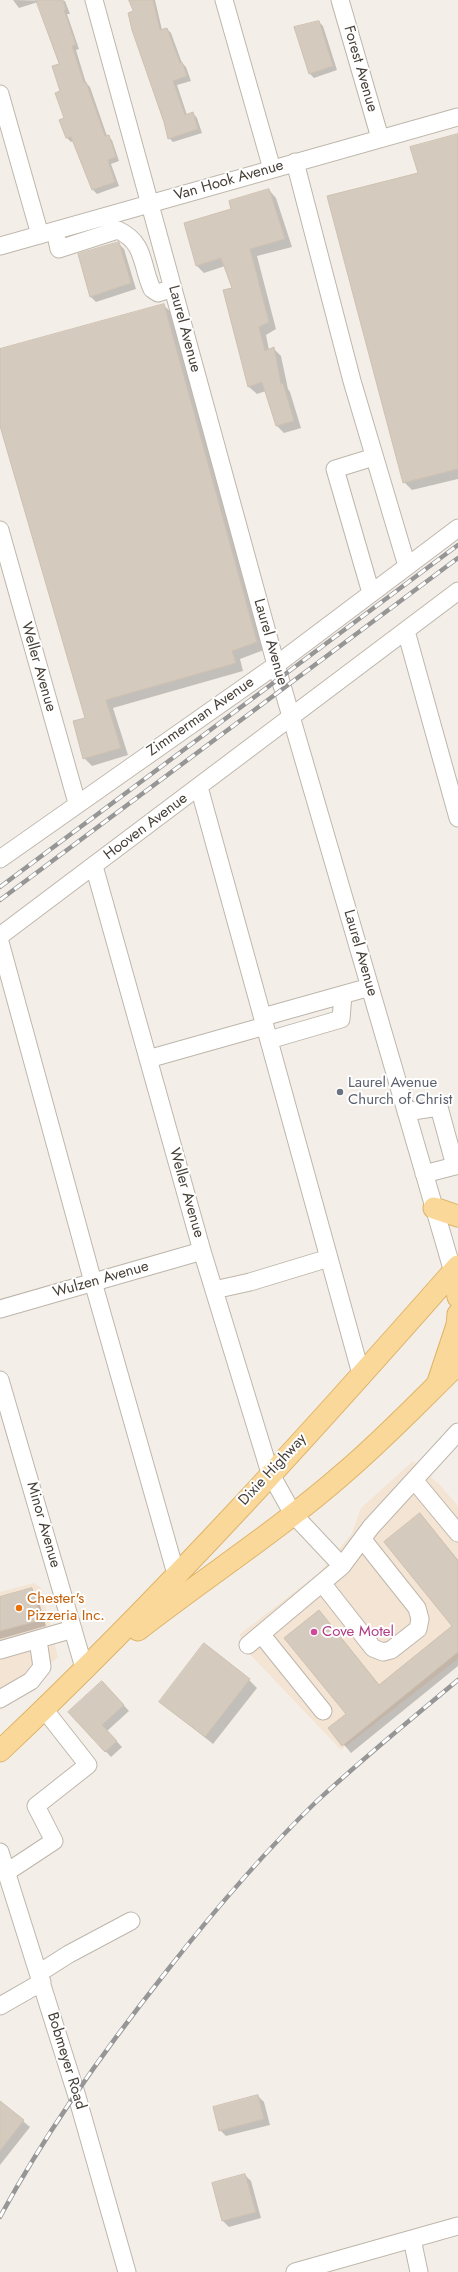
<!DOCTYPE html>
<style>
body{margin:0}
canvas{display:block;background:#f3efe8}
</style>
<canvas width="458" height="2272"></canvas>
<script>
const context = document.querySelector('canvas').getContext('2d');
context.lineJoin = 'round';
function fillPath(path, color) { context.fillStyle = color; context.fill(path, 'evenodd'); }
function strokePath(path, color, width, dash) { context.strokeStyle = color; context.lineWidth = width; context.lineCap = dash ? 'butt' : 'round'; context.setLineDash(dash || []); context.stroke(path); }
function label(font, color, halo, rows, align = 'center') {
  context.font = font + ' Jost,sans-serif'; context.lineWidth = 4; context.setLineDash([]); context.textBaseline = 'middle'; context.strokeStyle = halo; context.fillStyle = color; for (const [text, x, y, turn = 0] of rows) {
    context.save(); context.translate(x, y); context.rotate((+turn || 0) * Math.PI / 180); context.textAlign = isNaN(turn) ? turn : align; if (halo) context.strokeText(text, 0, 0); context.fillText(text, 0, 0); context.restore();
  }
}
fillPath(new Path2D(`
 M 413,1461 L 440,1485 L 458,1506 L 458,1659 L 341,1750 L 242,1646 L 240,1634 L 319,1573 L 352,1533 L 361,1508 Z
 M 34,1583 L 41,1588 L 58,1657 L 0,1710 L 0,1592 Z`), '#f4e4d4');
fillPath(new Path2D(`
 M 13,0 L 65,1 L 70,14 L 67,14 L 79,49 L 76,50 L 86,83 L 90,87 L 107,136 L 112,140 L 119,161 L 111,164 L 119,186 L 97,194 L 93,190 L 73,141 L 71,142 L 67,138 L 60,120 L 65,119 L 61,64 L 38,2 L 19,8 Z
 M 130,0 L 155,0 L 162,30 L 167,29 L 171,33 L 182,63 L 186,67 L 191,81 L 177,85 L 187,115 L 193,113 L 197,118 L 202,133 L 173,142 L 169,138 L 133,30 L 135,12 Z
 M 319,22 L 323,26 L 337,70 L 314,78 L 310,74 L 295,28 Z
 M 458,135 L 458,479 L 412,490 L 404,482 L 419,174 Z
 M 269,190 L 276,198 L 292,247 L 257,256 L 276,329 L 266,335 L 269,350 L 273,348 L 281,356 L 288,389 L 290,392 L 301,428 L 284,433 L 277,426 L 266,391 L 257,394 L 249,387 L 224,291 L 234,288 L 225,266 L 204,273 L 197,266 L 185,223 L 233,210 Z
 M 118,243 L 124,249 L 136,289 L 96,302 L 90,296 Z
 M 163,305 L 171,312 L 264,650 L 240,659 L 243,671 L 113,708 L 128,755 L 92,766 L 84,758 L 86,719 L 0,422 L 0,350 Z
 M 427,1522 L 458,1560 L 458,1666 L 351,1753 L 330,1728 L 347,1714 L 319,1611 L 380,1686 L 453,1627 Z
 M 31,1589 L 37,1595 L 46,1626 L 0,1639 L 0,1598 Z
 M 249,1680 L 257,1688 L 213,1744 L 160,1701 Z
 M 108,1688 L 129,1711 L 107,1731 L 122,1747 L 111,1757 L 69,1712 Z
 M 258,2096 L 264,2102 L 270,2125 L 226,2136 L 220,2130 Z
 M 4,2105 L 30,2127 L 0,2165 L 0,2110 Z
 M 245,2175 L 251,2181 L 261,2218 L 229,2227 L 223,2221 L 213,2184 Z`), '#0003');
const building = new Path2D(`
 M 36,0 L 63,0 L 66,10 L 64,10 L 76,45 L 72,46 L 84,83 L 86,82 L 105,136 L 109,135 L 116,157 L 108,160 L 115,182 L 92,190 L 71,137 L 66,138 L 59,120 L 64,118 L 55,93 L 60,91 L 52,66 L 59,64 Z
 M 129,0 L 153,0 L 160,30 L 167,28 L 180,63 L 182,62 L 187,76 L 173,81 L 185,115 L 193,112 L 198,129 L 168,139 L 164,122 L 132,30 L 128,13 L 133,11 Z
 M 319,21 L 333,66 L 309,74 L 294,27 Z
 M 458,134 L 458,469 L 403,483 L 327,196 L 418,173 L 410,147 Z
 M 269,189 L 285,239 L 250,249 L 269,322 L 259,327 L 265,351 L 274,347 L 281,384 L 283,383 L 294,421 L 276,426 L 262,382 L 248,387 L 223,290 L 232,288 L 221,258 L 196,266 L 184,223 L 231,209 L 229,201 Z
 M 119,242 L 131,283 L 90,297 L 78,254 Z
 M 164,304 L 257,642 L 232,651 L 236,663 L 106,700 L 121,748 L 83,759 L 73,721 L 85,718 L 0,426 L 0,349 Z
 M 420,1513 L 458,1561 L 458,1652 L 342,1746 L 328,1728 L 346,1714 L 284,1638 L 319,1610 L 379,1685 L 452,1626 L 384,1542 Z
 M 32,1588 L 41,1620 L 0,1631 L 0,1597 Z
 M 204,1643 L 250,1679 L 205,1737 L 159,1702 Z
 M 102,1681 L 124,1705 L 102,1725 L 117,1741 L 105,1752 L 68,1712 Z
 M 258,2095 L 264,2119 L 219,2131 L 213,2107 Z
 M 0,2101 L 24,2120 L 0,2151 Z
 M 245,2174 L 256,2212 L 222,2221 L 212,2183 Z`);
fillPath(building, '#d4cabe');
strokePath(building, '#cfc1b1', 1);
const minor = new Path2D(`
 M 94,0 L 276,665 L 453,1272 L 458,1280
 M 224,0 L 272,169
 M 340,0 L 380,138
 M 0,94 L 40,235
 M 295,162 L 352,381 L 407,566
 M 55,231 L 59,249 L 118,230 C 146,243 141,266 152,289 L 158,293 L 173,288
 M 0,246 L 458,117
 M 0,530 L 77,803
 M 371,593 L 335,469 L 374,457
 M 406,631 L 458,818
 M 199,787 L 361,1374
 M 0,859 L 276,665 L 458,528
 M 94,866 L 202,1251 L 270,1473 L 293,1514 L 342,1566
 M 0,936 L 458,591
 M 0,942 L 93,1282 L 176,1574
 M 263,1017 L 370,987
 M 269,1040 L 341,1019 L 343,995
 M 148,1059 L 265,1026
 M 406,1112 L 439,1107 L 455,1166 L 424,1174
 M 214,1290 L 250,1282 L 329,1258
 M 0,1309 L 202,1251
 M 0,1380 L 85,1671
 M 414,1480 L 458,1533
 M 322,1583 L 373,1648 L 383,1652 L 391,1650 L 418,1629 L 420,1619 L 417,1608 L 363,1540
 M 261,1634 L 323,1711
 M 248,1645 L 342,1566 L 371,1527 L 458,1432
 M 0,1650 L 73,1629
 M 0,1699 L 31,1681 L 42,1667 L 38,1640
 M 0,1852 L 76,2093 L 127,2272
 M 7,1872 L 54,1841 L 36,1806 L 88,1765 L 44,1709
 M 39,1973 L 69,1954 L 131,1921
 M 0,2006 L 42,1982
 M 412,2239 L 419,2272
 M 295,2272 L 458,2226`);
const major = new Path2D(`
 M 434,1208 L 458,1216
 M 453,1272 L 458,1297
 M 438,1382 L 457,1325 L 458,1314
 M 138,1630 C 206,1577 279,1530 344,1473 C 384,1439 420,1401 458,1364
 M 0,1751 C 161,1599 311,1433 458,1266`);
strokePath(minor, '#beb6ab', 19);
strokePath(major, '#deb46a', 23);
strokePath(minor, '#fff', 17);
strokePath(major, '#fad89a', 21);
const rail = new Path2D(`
 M 0,887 L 458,545
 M 0,900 L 458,558
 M 0,2217 C 47,2130 105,2049 166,1972 C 213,1912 262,1854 317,1801 C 362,1759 410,1720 458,1680`);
strokePath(rail, '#969696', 4.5);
strokePath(rail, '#fff', 3, [9]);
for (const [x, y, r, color] of [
 [340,1092,4,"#6b7280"],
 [19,1608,4,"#e8710a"],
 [314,1632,4,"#d1479c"]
]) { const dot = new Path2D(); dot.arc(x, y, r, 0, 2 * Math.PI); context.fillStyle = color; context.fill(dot); strokePath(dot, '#fff', 1.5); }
label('15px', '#463f37', '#fff', [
 ["Forest Avenue",360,69,74],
 ["Van Hook Avenue",229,181,-16],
 ["Laurel Avenue",184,329,75],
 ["Laurel Avenue",270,642,74],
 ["Weller Avenue",38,667,74],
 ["Zimmerman Avenue",201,717,-35],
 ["Hooven Avenue",146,827,-37],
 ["Laurel Avenue",360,953,74],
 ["Weller Avenue",186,1193,74],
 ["Wulzen Avenue",101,1280,-16],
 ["Dixie Highway",273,1470,-47],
 ["Minor Avenue",43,1525,74],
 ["Bobmeyer Road",66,2061,73]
]);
label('15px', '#5b616d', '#fff', [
 ["Laurel Avenue",348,1083],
 ["Church of Christ",348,1100]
], 'left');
label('15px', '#c56008', '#fff', [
 ["Chester's",27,1599],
 ["Pizzeria Inc.",27,1616]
], 'left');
label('15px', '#b23c85', '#fff', [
 ["Cove Motel",322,1632]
], 'left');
</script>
